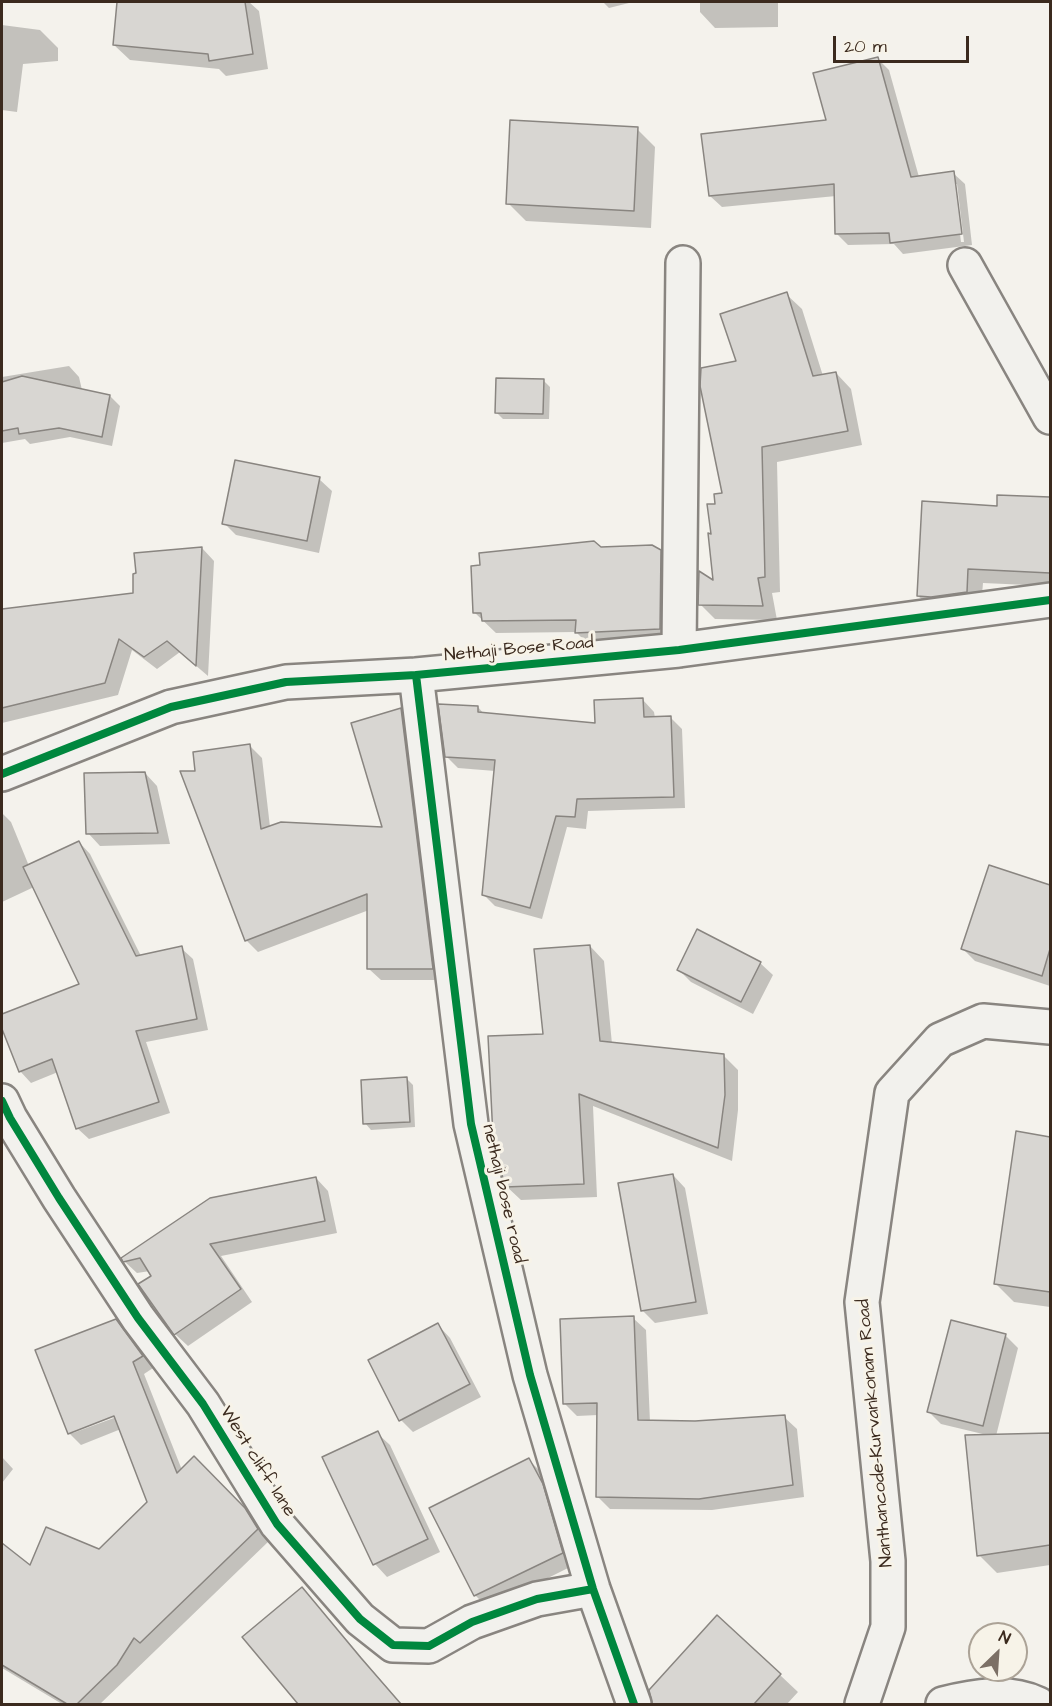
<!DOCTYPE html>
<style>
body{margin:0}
#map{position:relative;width:1052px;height:1706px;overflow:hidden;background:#f4f2ec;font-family:"Architects Daughter",sans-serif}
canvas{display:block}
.frame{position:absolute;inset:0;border:3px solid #3b2a1e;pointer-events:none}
.north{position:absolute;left:968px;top:1622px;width:60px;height:60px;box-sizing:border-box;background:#f7f3e8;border:2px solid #aca397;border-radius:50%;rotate:25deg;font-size:16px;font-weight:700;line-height:24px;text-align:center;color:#3b2a1e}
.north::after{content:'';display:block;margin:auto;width:21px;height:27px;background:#7c7066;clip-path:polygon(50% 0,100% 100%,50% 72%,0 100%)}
.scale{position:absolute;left:833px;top:36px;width:136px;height:27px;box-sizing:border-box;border:3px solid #3b2a1e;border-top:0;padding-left:8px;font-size:18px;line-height:21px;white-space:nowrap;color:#3b2a1e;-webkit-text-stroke:4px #f7f3e8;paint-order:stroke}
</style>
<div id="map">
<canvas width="1052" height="1706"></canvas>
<div class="frame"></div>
<div class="north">N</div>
<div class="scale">20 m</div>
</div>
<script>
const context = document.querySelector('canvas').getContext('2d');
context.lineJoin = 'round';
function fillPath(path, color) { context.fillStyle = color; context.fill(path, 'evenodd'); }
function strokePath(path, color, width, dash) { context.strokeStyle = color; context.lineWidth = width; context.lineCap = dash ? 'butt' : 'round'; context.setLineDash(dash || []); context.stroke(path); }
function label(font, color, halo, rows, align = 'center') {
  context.font = font + ' "Architects Daughter",sans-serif'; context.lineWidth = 6; context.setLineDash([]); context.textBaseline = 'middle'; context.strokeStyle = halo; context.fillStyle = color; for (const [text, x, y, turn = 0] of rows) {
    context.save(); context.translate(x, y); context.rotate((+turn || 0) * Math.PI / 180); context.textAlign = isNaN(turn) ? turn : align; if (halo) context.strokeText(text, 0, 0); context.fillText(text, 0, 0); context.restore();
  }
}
fillPath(new Path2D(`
 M 118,2 L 188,2 L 188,3 L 202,2 L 249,2 L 259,11 L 268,69 L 226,76 L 219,69 L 130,60 L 114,45 Z
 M 603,2 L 633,2 L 609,8 Z
 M 700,2 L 778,2 L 778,27 L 715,28 L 700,12 Z
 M 2,25 L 40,30 L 58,48 L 58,61 L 23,64 L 17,112 L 2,110 Z
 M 877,58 L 889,70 L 919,177 L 953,173 L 965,184 L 972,245 L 903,254 L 894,244 L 848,245 L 836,233 L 836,196 L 722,207 L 710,196 L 828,122 ZM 954,184 L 957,184 L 964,242 L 961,242 Z
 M 637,129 L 655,147 L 651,228 L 526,221 L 508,203 Z
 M 786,294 L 802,309 L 823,376 L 836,373 L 851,389 L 862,445 L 777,462 L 780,592 L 772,593 L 777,620 L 715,619 L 700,604 L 715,582 L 713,535 L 717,506 L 724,495 L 738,363 Z
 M 69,366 L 79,377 L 82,390 L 110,396 L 120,406 L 112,446 L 70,437 L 30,444 L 25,439 L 2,443 L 2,377 Z
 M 544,381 L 550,387 L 549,419 L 503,419 L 497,413 Z
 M 319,479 L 332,491 L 319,553 L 236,535 L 224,523 Z
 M 998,497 L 1050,499 L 1050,586 L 983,583 L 981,607 L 933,610 L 918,596 L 998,508 Z
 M 202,548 L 214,561 L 208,676 L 180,652 L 157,669 L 132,650 L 118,695 L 2,723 L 2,610 L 134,594 Z
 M 600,549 L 660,551 L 673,564 L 672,641 L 589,645 L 576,632 L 496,633 L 474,612 Z
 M 643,700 L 654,712 L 655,718 L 670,717 L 682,729 L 685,808 L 588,811 L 586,829 L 567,827 L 542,919 L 495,906 L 483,894 L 495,771 L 458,768 L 446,756 L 478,707 L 484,714 L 597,724 Z
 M 401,709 L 412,721 L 444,980 L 381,980 L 369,969 L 369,910 L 258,952 L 246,940 L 250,746 L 262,758 L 270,827 L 384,829 Z
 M 145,773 L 157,786 L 170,844 L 100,846 L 88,833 Z
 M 2,813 L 11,822 L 29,866 L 79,842 L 90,854 L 141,956 L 181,948 L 193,959 L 208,1030 L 146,1042 L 170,1113 L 89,1139 L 77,1128 L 58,1072 L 31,1083 L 20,1071 L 2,1025 L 2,1016 L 81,985 L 34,887 L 2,902 Z
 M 990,866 L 1050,886 L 1050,986 L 975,961 L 963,949 Z
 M 590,946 L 604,961 L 612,1044 L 723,1055 L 738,1070 L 738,1110 L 732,1161 L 593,1106 L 597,1197 L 521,1200 L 506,1186 L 544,1035 Z
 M 760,963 L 773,975 L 753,1014 L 691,982 L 679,970 Z
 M 407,1079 L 413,1085 L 415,1127 L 371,1130 L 365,1123 Z
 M 1017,1133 L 1050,1138 L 1050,1307 L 1014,1302 L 995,1283 Z
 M 673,1175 L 685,1188 L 708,1314 L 655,1323 L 643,1311 Z
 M 316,1178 L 328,1191 L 337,1233 L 221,1256 L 252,1302 L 188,1346 L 175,1334 L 150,1271 L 137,1273 L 124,1261 Z
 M 633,1318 L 646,1330 L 650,1422 L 695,1422 L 784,1417 L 797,1429 L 804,1497 L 712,1510 L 610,1509 L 598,1497 L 598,1415 L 577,1416 L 565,1404 Z
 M 116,1320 L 128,1332 L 153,1368 L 144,1374 L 182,1470 L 194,1458 L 256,1521 L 269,1541 L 100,1704 L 62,1704 L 2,1668 L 2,1637 L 14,1618 L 2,1608 L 2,1545 L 31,1568 L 99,1550 L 148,1503 L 121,1429 L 81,1445 L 69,1433 ZM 121,1412 L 122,1415 L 73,1433 L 73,1430 Z
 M 438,1325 L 450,1338 L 481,1397 L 413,1432 L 401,1420 Z
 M 1005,1335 L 1018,1348 L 996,1436 L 1050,1435 L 1050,1565 L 997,1573 L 979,1555 L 987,1435 L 941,1424 L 929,1412 Z
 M 377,1433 L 390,1445 L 440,1552 L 387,1577 L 375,1564 L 324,1458 Z
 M 2,1457 L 13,1469 L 2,1483 Z
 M 529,1460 L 541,1472 L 555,1498 L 574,1565 L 488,1608 L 476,1596 L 431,1509 Z
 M 302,1589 L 314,1601 L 401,1704 L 300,1704 L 244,1638 Z
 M 780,1675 L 798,1692 L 787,1704 L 654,1704 L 651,1691 Z`), '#0003');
const building = new Path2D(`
 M 117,2 L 245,2 L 253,54 L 209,61 L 208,54 L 113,45 Z
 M 878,57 L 911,177 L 954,171 L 962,234 L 890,243 L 889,233 L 835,234 L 834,184 L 709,196 L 701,134 L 826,120 L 813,73 Z
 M 510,120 L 638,127 L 634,211 L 506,204 Z
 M 787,292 L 813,376 L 836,372 L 848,431 L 762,447 L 765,577 L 758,578 L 763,606 L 698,605 L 699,571 L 713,580 L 708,533 L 711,534 L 707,504 L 715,504 L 714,494 L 722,493 L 700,386 L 701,368 L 736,361 L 720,314 Z
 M 22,376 L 110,395 L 102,437 L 59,428 L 19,434 L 18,428 L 2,431 L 2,382 Z
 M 496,378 L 544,379 L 543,414 L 495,413 Z
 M 235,460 L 320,477 L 307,541 L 222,524 Z
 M 997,495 L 1050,497 L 1050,573 L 968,569 L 967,592 L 931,597 L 917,596 L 922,501 L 997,506 Z
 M 594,541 L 601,547 L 652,545 L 661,550 L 660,629 L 575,633 L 576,620 L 482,621 L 481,613 L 473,613 L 471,566 L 480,565 L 479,553 Z
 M 202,547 L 196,666 L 167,641 L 144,657 L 119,639 L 105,683 L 2,708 L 2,609 L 133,593 L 133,574 L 136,573 L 134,553 Z
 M 643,698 L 644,717 L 671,716 L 674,797 L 577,799 L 575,817 L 556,816 L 530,908 L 482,895 L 495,760 L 445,757 L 438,704 L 478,706 L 478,712 L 595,723 L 594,700 Z
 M 401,708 L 433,969 L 367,969 L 367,894 L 245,941 L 180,771 L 195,771 L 193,752 L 250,744 L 261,829 L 281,822 L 382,827 L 351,723 Z
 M 145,772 L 158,833 L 86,834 L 84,773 Z
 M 79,841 L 136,956 L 182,946 L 197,1019 L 136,1031 L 159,1102 L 76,1129 L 52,1059 L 19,1072 L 2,1029 L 2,1014 L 79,984 L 23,867 Z
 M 989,865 L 1050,885 L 1050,949 L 1042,976 L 961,949 Z
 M 697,929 L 761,962 L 741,1002 L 677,970 Z
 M 590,945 L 600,1041 L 724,1054 L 725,1095 L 718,1148 L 579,1094 L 584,1184 L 505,1187 L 493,1137 L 488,1036 L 543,1034 L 534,949 Z
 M 407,1077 L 410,1122 L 363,1124 L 361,1080 Z
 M 1016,1131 L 1050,1137 L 1050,1292 L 994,1284 Z
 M 673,1174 L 696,1302 L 641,1311 L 618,1183 Z
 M 316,1177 L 325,1221 L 210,1244 L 241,1289 L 174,1335 L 138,1284 L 151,1276 L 140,1258 L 123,1262 L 121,1258 L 210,1198 Z
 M 634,1316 L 638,1420 L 695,1421 L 785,1415 L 793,1485 L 699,1499 L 596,1497 L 597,1403 L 563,1404 L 560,1319 Z
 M 116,1319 L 143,1356 L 133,1362 L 177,1473 L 194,1456 L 245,1508 L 258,1529 L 140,1643 L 134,1638 L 117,1665 L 77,1704 L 67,1704 L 2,1665 L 2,1543 L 30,1565 L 46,1527 L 99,1549 L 147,1502 L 114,1416 L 68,1434 L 35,1350 Z
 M 951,1320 L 1006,1334 L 983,1426 L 927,1412 Z
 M 438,1323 L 470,1384 L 399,1421 L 368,1360 Z
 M 378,1431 L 428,1539 L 373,1565 L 322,1457 Z
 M 1050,1433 L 1050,1545 L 977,1556 L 965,1435 Z
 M 529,1458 L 543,1484 L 563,1553 L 474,1596 L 429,1508 Z
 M 302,1587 L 361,1658 L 401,1704 L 298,1704 L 242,1637 Z
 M 717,1615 L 781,1674 L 754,1704 L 652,1704 L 649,1690 Z`);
fillPath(building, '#d8d6d2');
strokePath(building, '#898580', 1.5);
const minor = new Path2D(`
 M 965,265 L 1050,417
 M 679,650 L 683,263
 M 416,675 L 471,1124 L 530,1375 L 593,1589 L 634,1704
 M 2,774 L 171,707 L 286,682 L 416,675 L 679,650 L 1050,600
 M 2,1101 L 10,1118 L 59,1198 L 138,1318 L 203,1404 L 277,1524 L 360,1619 L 393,1645 L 429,1646 L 472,1622 L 537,1599 L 593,1589`);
const tertiary = new Path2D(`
 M 862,1704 L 888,1627 L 888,1561 L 862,1302 L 892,1093 L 940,1040 L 983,1021 L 1050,1027
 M 943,1704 C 975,1696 1007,1690 1038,1704`);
strokePath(minor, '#898580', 38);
strokePath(tertiary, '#898580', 38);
strokePath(minor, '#f2f1ed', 33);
strokePath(tertiary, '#f2f1ed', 33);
strokePath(new Path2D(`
 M 416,675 L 471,1124 L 530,1375 L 593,1589 L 634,1704
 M 2,774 L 171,707 L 286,682 L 416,675 L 679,650 L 1050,600
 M 2,1101 L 10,1118 L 59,1198 L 138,1318 L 203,1404 L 277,1524 L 360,1619 L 393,1645 L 429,1646 L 472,1622 L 537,1599 L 593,1589`), '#00873e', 8);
label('18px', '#3b2a1e', '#f7f3e8', [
 ["Nethaji Bose Road",519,650,-5],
 ["nethaji bose road",503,1194,77],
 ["Nanthancode-Kurvankonam Road",876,1433,-95],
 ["West cliff lane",257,1462,58]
]);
</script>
